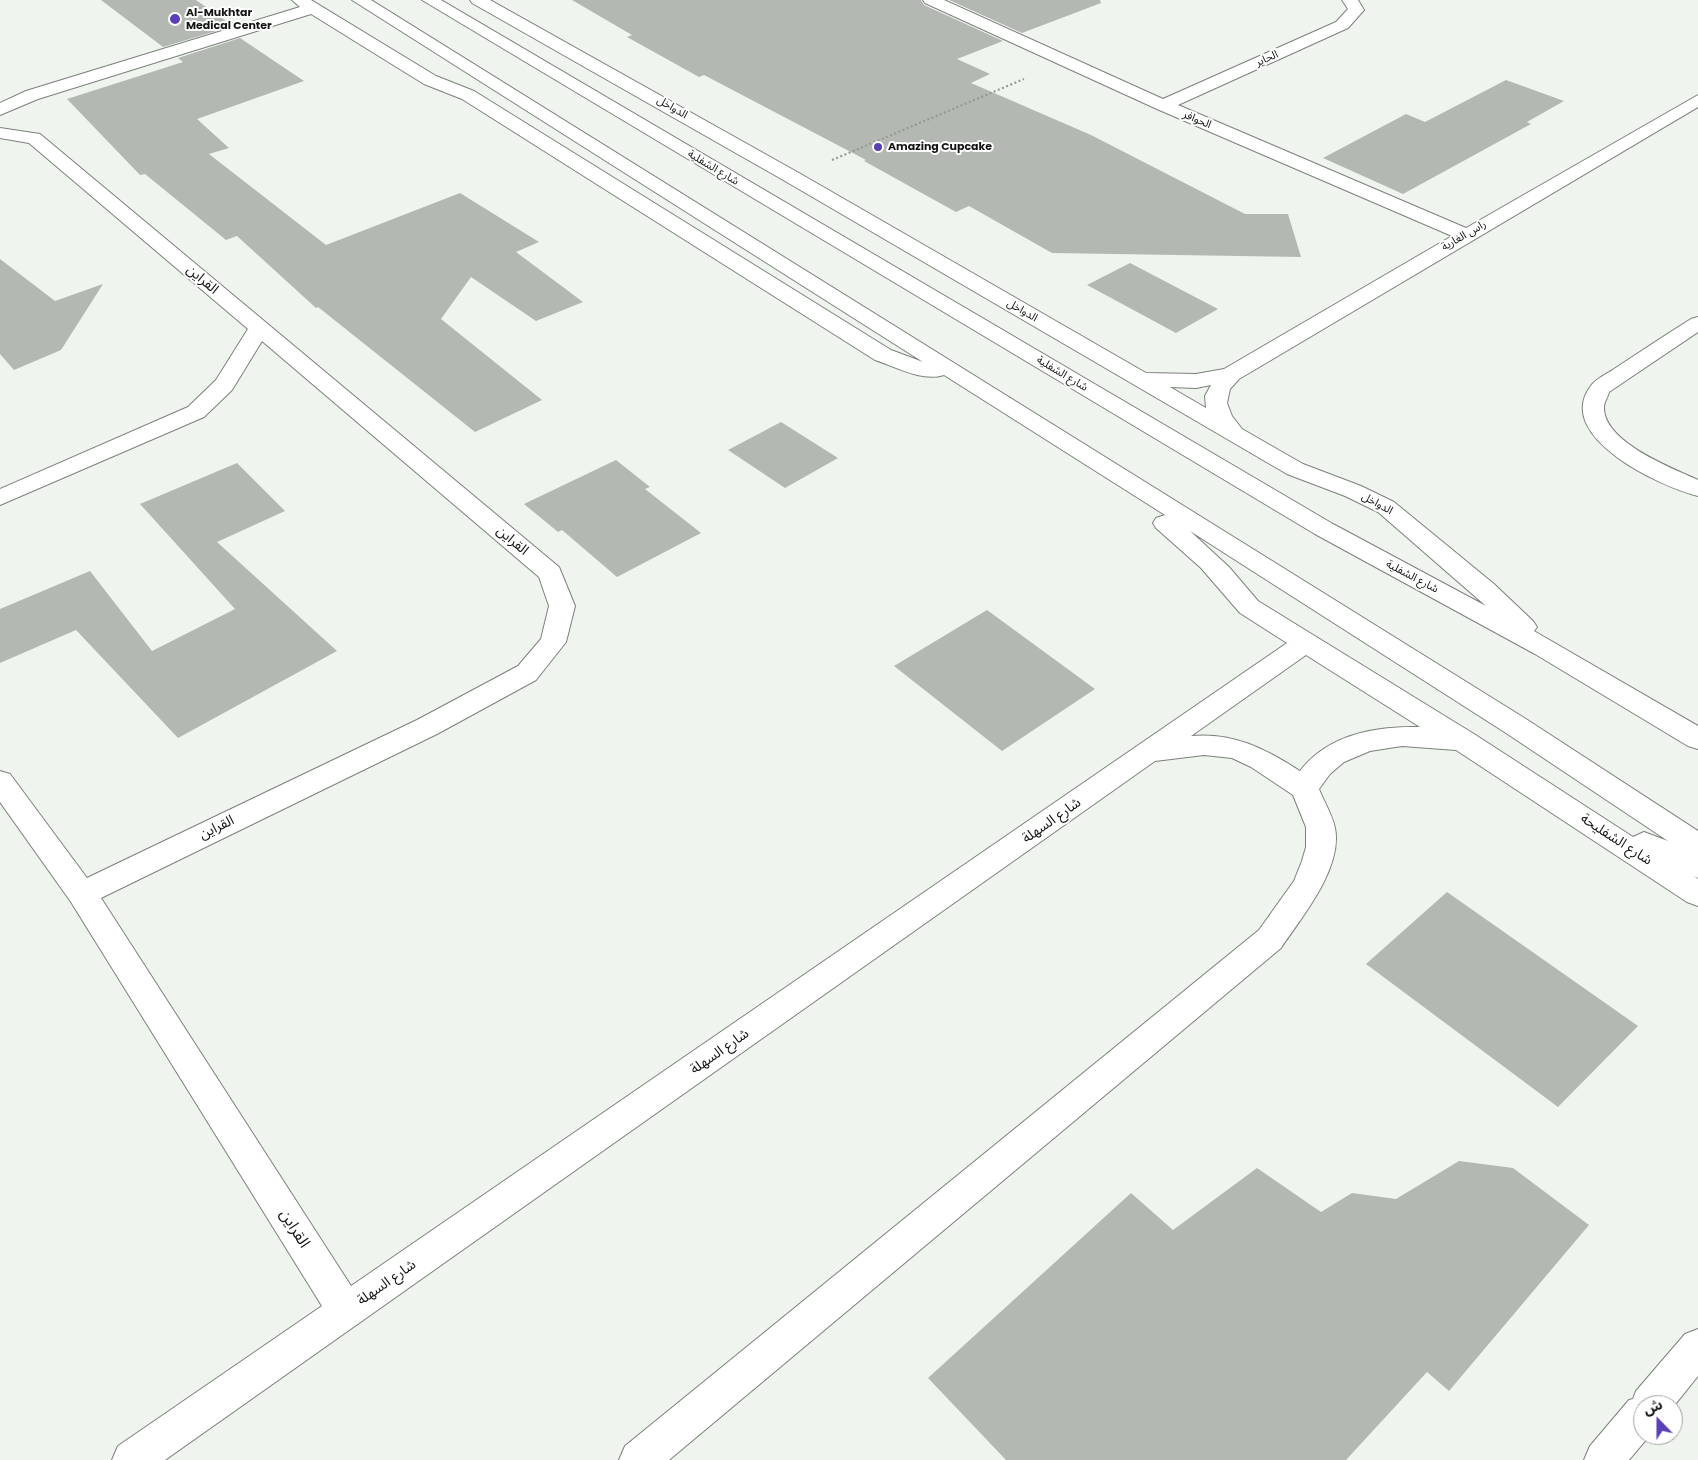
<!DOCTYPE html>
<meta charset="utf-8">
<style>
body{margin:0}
#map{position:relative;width:1698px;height:1460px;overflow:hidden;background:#eff5ee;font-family:Poppins,"Noto Sans Arabic",sans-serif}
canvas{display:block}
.north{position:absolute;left:1633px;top:1395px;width:50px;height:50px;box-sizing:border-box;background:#fff;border:1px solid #a1a1a1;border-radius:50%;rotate:338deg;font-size:14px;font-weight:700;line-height:20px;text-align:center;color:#131513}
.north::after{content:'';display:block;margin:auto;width:18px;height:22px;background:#5a3fb7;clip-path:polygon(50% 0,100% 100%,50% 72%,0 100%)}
</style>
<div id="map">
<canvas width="1698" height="1460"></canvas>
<div class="north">ش</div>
</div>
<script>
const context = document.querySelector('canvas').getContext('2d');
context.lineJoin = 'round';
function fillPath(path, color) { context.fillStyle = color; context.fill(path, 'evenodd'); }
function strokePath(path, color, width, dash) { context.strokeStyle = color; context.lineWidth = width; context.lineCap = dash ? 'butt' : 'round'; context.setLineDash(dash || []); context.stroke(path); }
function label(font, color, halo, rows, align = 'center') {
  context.font = font + ' Poppins,"Noto Sans Arabic",sans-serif'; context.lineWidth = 4; context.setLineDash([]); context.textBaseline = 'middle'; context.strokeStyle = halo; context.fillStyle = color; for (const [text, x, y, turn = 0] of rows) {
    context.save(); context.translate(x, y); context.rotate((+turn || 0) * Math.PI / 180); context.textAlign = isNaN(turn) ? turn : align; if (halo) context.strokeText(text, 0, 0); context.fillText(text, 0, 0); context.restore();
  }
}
fillPath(new Path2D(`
 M 101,0 L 196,0 L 233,26 L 163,47 Z
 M 572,0 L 921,0 L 924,5 L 1003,41 L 957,59 L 990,74 L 971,83 L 1091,135 L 1245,214 L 1288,214 L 1301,257 L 1052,253 L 969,206 L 956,212 L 864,161 L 866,160 L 704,75 L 699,77 L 627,37 L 632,35 Z
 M 949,0 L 1100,0 L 1101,3 L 1022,33 Z
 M 240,38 L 304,81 L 197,119 L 229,148 L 209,154 L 326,245 L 460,193 L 539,242 L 516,252 L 583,302 L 536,321 L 471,277 L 441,319 L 542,400 L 475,432 L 318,307 L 316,308 L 237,236 L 226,240 L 145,174 L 140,175 L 67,99 L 183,62 L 178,58 Z
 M 1506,80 L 1564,101 L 1527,122 L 1531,124 L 1403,194 L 1323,158 L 1406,114 L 1425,122 Z
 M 0,259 L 55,301 L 103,284 L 61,350 L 14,370 L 0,354 Z
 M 1130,263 L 1218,309 L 1176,333 L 1087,285 Z
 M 781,422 L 838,458 L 785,488 L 728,450 Z
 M 616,460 L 650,487 L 645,489 L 701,533 L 617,577 L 562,530 L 558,532 L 524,504 Z
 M 237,463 L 285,511 L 217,542 L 337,651 L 178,738 L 76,630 L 0,663 L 0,609 L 90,571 L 152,651 L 235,609 L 140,504 Z
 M 987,610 L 1095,689 L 1002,751 L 894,666 Z
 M 1447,892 L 1638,1026 L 1558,1107 L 1366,964 Z
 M 1459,1161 L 1513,1168 L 1589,1225 L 1449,1391 L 1427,1372 L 1346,1460 L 1006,1460 L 928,1378 L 1131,1193 L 1173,1230 L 1257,1168 L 1321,1212 L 1352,1193 L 1396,1199 Z`), '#b3b9b2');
const minor = new Path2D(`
 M 292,0 L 311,0 L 436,76 L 474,91 L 891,350 L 923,362 L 352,0 L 371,0 L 1526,719 L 1698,831 L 1698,878 L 1694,876 L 1698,879 L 1698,906 L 1687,902 L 1456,750 L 1402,746 L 1370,751 L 1344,762 L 1330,774 L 1319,789 C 1324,802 1332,814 1335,828 C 1343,868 1302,917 1281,948 L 669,1460 L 619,1460 L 625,1446 L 1259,930 L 1294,881 L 1302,861 L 1306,847 L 1306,827 L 1293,795 L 1251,767 L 1232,758 L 1204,755 L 1155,761 L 165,1460 L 112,1460 L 118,1446 L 322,1306 L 71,902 L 0,802 L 0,771 L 10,774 L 87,878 L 417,720 L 518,666 L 541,639 L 549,606 L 539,577 L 262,341 L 232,390 L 204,417 L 0,505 L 0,489 L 188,407 L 216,380 L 248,329 L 29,143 L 0,138 L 0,128 L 40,134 L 559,567 L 575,606 L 566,642 L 536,680 L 437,734 L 101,898 L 351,1286 L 1287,643 L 1240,613 L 1201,568 L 1156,528 L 1153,523 L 1156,518 L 1165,515 L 944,375 C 922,382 896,367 875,360 L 462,99 L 424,84 L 311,14 L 38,99 L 0,115 L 0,103 L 26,91 L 300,7 ZM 1190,531 L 1506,733 L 1668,841 L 1644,832 L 1633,837 L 1474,734 L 1258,601 L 1229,567 ZM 1306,655 L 1420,727 C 1376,726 1328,734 1300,771 C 1266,749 1233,732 1191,736 Z
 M 422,0 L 441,0 L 1333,524 L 1486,606 L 1378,512 L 1345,496 L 1287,474 L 785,181 L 472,3 L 470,0 L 490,0 L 799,173 L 1146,373 L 1196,374 L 1224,369 L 1452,236 L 1157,109 L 925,3 L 923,0 L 944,0 L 1163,99 L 1336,22 L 1348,9 L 1342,0 L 1358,0 L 1364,10 L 1348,28 L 1178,105 L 1466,228 L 1698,95 L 1698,107 L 1239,379 L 1230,389 L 1227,403 L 1232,416 L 1242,429 L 1303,464 L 1361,486 L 1394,502 L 1494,584 L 1533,621 L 1537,627 L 1534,631 L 1698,726 L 1698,749 L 1688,746 L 1535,654 L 1315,534 ZM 1211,385 L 1205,396 L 1206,408 L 1170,387 L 1196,388 Z
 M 1698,317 L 1698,332 L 1609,392 C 1608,397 1604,402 1604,407 C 1603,442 1672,468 1698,480 L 1698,496 C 1661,487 1554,437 1590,387 C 1595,379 1607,374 1614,369 C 1640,352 1665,335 1691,319 Z
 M 1698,1329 L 1698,1376 L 1673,1407 L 1673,1405 L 1643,1405 L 1643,1435 L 1650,1435 L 1629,1460 L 1584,1460 L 1590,1446 L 1629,1400 L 1633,1399 L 1636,1391 L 1685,1334 Z`);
strokePath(minor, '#7b807a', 2);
strokePath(new Path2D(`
 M 832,160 L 1024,79`), '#949893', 2, [2, 2.5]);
fillPath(minor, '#fff');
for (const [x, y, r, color] of [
 [175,19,6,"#5a3fb7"],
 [878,147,5,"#5a3fb7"]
]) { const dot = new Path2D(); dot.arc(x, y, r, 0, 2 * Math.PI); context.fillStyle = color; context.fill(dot); strokePath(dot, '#fff', 2); }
label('bold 11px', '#131513', '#fff', [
 ["Al-Mukhtar",186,13],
 ["Medical Center",186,26],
 ["Amazing Cupcake",888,147]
], 'left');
label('11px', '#131513', '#fff', [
 ["الحاير",1267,59,-24],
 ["الدواخل",672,108,30],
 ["الحوافر",1197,120,23],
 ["شارع الشفلية",713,168,31],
 ["راس الغارية",1464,236,-30],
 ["الدواخل",1022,311,30],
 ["شارع الشفلية",1062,374,31],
 ["الدواخل",1377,504,29],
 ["شارع الشفلية",1412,577,28]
]);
label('14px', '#131513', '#fff', [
 ["القراين",202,280,40],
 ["القراين",512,541,40],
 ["شارع السهلة",1052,821,-35],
 ["القراين",217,828,-26],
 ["شارع الشفليحة",1616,840,33],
 ["شارع السهلة",720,1052,-35],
 ["شارع السهلة",387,1283,-35]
]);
label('16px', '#131513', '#fff', [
 ["القراين",294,1229,58]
]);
</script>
